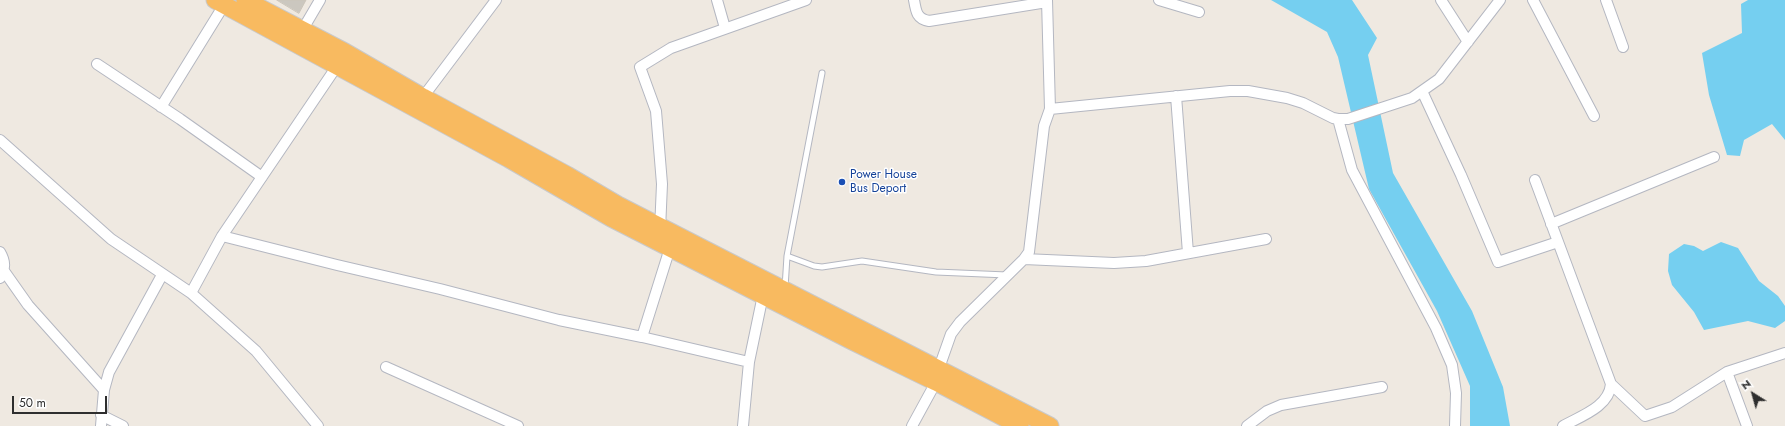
<!DOCTYPE html>
<style>
body{margin:0}
#map{position:relative;width:1785px;height:426px;overflow:hidden;background:#efe9e1;font-family:Jost,sans-serif}
canvas{display:block}
.north{position:absolute;left:1733px;top:374px;width:40px;height:40px;-webkit-text-stroke:3px #fff;paint-order:stroke;rotate:323deg;font-size:11px;font-weight:700;line-height:16px;text-align:center;color:#2e2e2e}
.north::after{content:'';display:block;margin:auto;width:14px;height:18px;background:#2e2e2e;clip-path:polygon(50% 0,100% 100%,50% 72%,0 100%)}
.scale{position:absolute;left:12px;top:396px;width:95px;height:18px;box-sizing:border-box;border:2px solid #2e2e2e;border-top:0;padding-left:5px;font-size:12px;line-height:14px;white-space:nowrap;color:#2e2e2e;-webkit-text-stroke:3px #fff;paint-order:stroke}
</style>
<div id="map">
<canvas width="1785" height="426"></canvas>
<div class="north">N</div>
<div class="scale">50 m</div>
</div>
<script>
const context = document.querySelector('canvas').getContext('2d');
context.lineJoin = 'round';
function fillPath(path, color) { context.fillStyle = color; context.fill(path, 'evenodd'); }
function strokePath(path, color, width, dash) { context.strokeStyle = color; context.lineWidth = width; context.lineCap = dash ? 'butt' : 'round'; context.setLineDash(dash || []); context.stroke(path); }
function label(font, color, halo, rows, align = 'center') {
  context.font = font + ' Jost,sans-serif'; context.lineWidth = 3; context.setLineDash([]); context.textBaseline = 'middle'; context.strokeStyle = halo; context.fillStyle = color; for (const [text, x, y, turn = 0] of rows) {
    context.save(); context.translate(x, y); context.rotate((+turn || 0) * Math.PI / 180); context.textAlign = isNaN(turn) ? turn : align; if (halo) context.strokeText(text, 0, 0); context.fillText(text, 0, 0); context.restore();
  }
}
fillPath(new Path2D(`
 M 1271,0 L 1352,0 L 1377,38 L 1368,55 L 1393,173 L 1472,311 L 1503,387 L 1510,426 L 1470,426 L 1470,386 L 1437,311 L 1369,189 L 1338,57 L 1327,32 Z
 M 1748,0 L 1785,0 L 1785,140 L 1772,124 L 1744,140 L 1740,156 L 1727,155 L 1709,95 L 1702,53 L 1742,33 L 1741,4 Z
 M 1721,242 L 1738,248 L 1759,281 L 1778,296 L 1785,306 L 1785,321 L 1775,328 L 1748,321 L 1704,330 L 1694,312 L 1672,285 L 1668,271 L 1669,254 L 1684,244 L 1694,246 L 1703,251 Z`), '#75cff0');
const building = new Path2D(`
 M 277,0 L 306,0 L 299,13 Z`);
fillPath(building, '#cbc7bf');
strokePath(building, '#cbc5ba', 1);
const service = new Path2D(`
 M 787,256 L 814,266 L 822,267 L 862,261 L 936,272 L 1007,275
 M 785,288 L 787,256 L 822,73`);
const minor = new Path2D(`
 M 717,0 L 725,28
 M 914,0 C 916,12 917,19 929,21 L 1047,2
 M 1159,0 L 1199,12
 M 1441,0 L 1468,42
 M 1533,0 L 1594,116
 M 1606,0 L 1623,47
 M 303,29 L 320,0
 M 97,64 L 180,119 L 262,177
 M 1422,91 L 1461,175 L 1498,262 L 1558,242
 M 1176,96 L 1188,253
 M 423,97 L 496,0
 M 161,107 L 224,5
 M 1050,109 L 1230,91 L 1248,91 L 1287,98 L 1303,103 L 1333,118 L 1338,119 L 1348,119 L 1412,98 L 1439,79 L 1500,0
 M 1338,119 L 1352,170 L 1436,328 L 1452,365 L 1456,393 L 1455,426
 M 0,140 L 111,239 L 191,293 L 256,351 L 318,426
 M 1535,180 L 1611,384 C 1609,407 1581,416 1563,426
 M 1551,224 L 1714,157
 M 660,230 L 662,184 L 656,111 L 640,67 L 671,48 L 806,0
 M 222,236 L 337,265 L 440,289 L 559,320 L 642,337 L 749,362
 M 0,252 C 6,262 5,269 0,278
 M 1024,259 L 1114,263 L 1146,261 L 1266,239
 M 4,271 L 28,305 L 104,390
 M 191,293 L 222,236 L 337,66
 M 642,337 L 670,248
 M 386,367 L 518,426
 M 939,368 L 951,334 L 960,322 L 1024,259 L 1029,252 L 1044,126 L 1050,109 L 1047,0
 M 1727,372 L 1747,426
 M 1611,384 L 1645,416 L 1672,407 L 1727,372 L 1785,353
 M 101,415 L 123,426
 M 101,426 L 104,390 L 109,372 L 162,275
 M 743,426 L 749,362 L 763,295
 M 912,426 L 936,382
 M 1247,426 L 1267,411 L 1281,405 L 1382,387`);
const trunk = new Path2D(`
 M 215,0 L 509,159 L 611,218 L 852,341 L 936,382 L 1020,426
 M 245,0 L 345,52 L 423,97 L 567,175 L 618,205 L 1050,426`);
strokePath(service, '#b4b7c1', 7);
strokePath(minor, '#b4b7c1', 12);
strokePath(trunk, '#c9c9c9', 19);
strokePath(service, '#fff', 5);
strokePath(minor, '#fff', 10);
strokePath(trunk, '#f8ba60', 17);
for (const [x, y, r, color] of [
 [842,182,4,"#1a4fb4"]
]) { const dot = new Path2D(); dot.arc(x, y, r, 0, 2 * Math.PI); context.fillStyle = color; context.fill(dot); strokePath(dot, '#fff', 1.5); }
label('12px', '#164399', '#fff', [
 ["Power House",850,175],
 ["Bus Deport",850,189]
], 'left');
</script>
